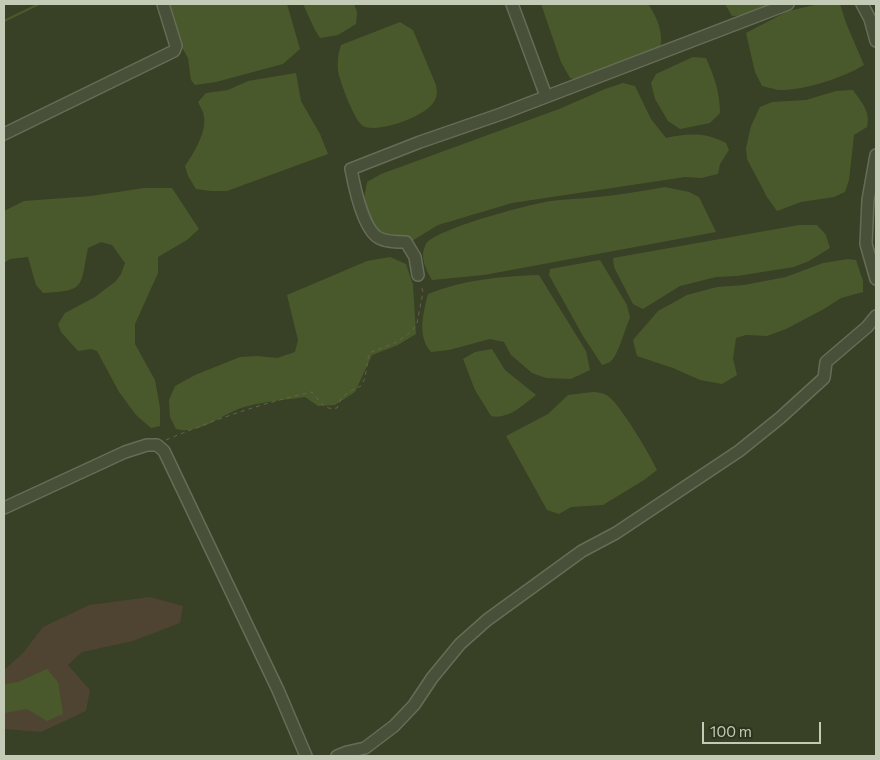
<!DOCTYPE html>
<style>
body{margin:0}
#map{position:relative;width:880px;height:760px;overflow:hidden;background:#384025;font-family:Commissioner,sans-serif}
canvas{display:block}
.frame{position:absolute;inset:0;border:5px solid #c3cab5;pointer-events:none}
.scale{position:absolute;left:702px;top:722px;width:119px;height:22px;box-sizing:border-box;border:2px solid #c3cab5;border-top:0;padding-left:6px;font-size:15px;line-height:18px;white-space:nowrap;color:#c3cab5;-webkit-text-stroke:4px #2d351e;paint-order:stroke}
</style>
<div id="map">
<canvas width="880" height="760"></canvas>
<div class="frame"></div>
<div class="scale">100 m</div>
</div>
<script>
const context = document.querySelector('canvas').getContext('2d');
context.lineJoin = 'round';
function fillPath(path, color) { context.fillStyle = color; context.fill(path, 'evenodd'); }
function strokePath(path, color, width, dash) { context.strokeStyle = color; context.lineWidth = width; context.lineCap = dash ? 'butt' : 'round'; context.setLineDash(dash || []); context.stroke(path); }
fillPath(new Path2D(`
 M 150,597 L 183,606 L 180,623 L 133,641 L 82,652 L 68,665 L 90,690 L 86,711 L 41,732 L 4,729 L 4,670 L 23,653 L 43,627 L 89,605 Z`), '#4e4431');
fillPath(new Path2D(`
 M 169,4 L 287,4 L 300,49 L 283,64 L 216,82 L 195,85 L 191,80 L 188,58 L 174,34 Z
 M 303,4 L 354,4 L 357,12 L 356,24 L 338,35 L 320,38 L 315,30 Z
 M 541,4 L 648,4 C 657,17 664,33 660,49 L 622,61 L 578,80 L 570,78 L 561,62 Z
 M 725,4 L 781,4 L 752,15 L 732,16 Z
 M 819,4 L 840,4 L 846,23 L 864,65 C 843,78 802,91 778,90 C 773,89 767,87 762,86 L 755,72 L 746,33 L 788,11 Z
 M 400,22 L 413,30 L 436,85 C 437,92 438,97 433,103 C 425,116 378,134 363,126 C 355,122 340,82 338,71 C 337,62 338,54 341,45 Z
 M 693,57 L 706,58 C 714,76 720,92 720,113 L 710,123 L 680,129 L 668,121 L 655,99 L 651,83 L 656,74 Z
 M 296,73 L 301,101 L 320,134 L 328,154 L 227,191 L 211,191 L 196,189 L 188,176 L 185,166 C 193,155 207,131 204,117 C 204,112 200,107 198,102 L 206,93 L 228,90 L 248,81 Z
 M 623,83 L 635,86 L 651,119 L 666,138 C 687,133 707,132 726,143 L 729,150 L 720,164 L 718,174 L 701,178 L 685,177 L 512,203 L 438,225 L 407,244 L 386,244 L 371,228 L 364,199 L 367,182 L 381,174 L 559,109 L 605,89 Z
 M 853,90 C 861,102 871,111 867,127 L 854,135 L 849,180 L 845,192 L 834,197 L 801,202 L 777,211 L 767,197 L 747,159 L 746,148 L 751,126 L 760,107 L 772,102 L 806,100 L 836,91 Z
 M 665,187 L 689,192 L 699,197 L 716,232 L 484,275 L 432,280 C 426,269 419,257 426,244 C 435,229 530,204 551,201 C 566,199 582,199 597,197 C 620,195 642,191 665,187 Z
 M 144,188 L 172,188 L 199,229 L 187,240 L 158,257 L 158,273 L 135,324 L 135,344 L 155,380 L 160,408 L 160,426 L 151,428 L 136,415 L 119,392 L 97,351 L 91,349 L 78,351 L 61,332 L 58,324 L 65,313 L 95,297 L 116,281 L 121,274 L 125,263 L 112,245 L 101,242 L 88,248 C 80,286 87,291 43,293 L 36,285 L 28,257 L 10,259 L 4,263 L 4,211 L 24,201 L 91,196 Z
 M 799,225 L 817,225 L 826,235 L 830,248 L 809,261 L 794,267 L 737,276 L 716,277 L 680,286 L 643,309 L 633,304 L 614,267 L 613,258 Z
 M 390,257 L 406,264 L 413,285 L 416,334 L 398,345 L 372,355 L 355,392 L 335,405 L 318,406 L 305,397 C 286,400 267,401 248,406 C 224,411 202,436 176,429 L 170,417 L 169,400 L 175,386 L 195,375 L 240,357 L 257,356 L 277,358 L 295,352 L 298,340 L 287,295 L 367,261 Z
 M 848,259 L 856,260 L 863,281 L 863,292 L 841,298 L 824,309 L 786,329 L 767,336 L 746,335 L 736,338 L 733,359 L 737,375 L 722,384 L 700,380 L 673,368 L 637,356 L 633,340 L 658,311 L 687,295 L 717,287 L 744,285 L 786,277 L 823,263 Z
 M 600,260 L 627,305 L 630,318 C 625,328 618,357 610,362 C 608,363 605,364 602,365 L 583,336 L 549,275 L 550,269 Z
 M 539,275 L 586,351 L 590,370 L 571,379 L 546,378 L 532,373 L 511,355 L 504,342 L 490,339 L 449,350 L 431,352 C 417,336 423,314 428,294 C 462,280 502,276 539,275 Z
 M 492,349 L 505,370 L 536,395 C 523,405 508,420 491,416 L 475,390 L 463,359 L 475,352 Z
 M 593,392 C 598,392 603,393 608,396 C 620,404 650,455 657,470 L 644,480 L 603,505 L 571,507 L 559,514 L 547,510 L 506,436 L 548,414 L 568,395 Z
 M 47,669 L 58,682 L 63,714 L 47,721 L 27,709 L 4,713 L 4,684 L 18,682 Z`), '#4a592c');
strokePath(new Path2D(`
 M 4,21 L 39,4`), '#4a592c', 2.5);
const minor = new Path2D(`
 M 512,4 L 546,96
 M 862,4 L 870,19 L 876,41
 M 4,134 L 174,51 L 176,46 L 163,4
 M 876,155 L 868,200 L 866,244 L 876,279
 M 418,275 L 415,257 L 406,242 C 397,242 387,242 379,238 C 363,230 354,185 351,169 L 420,142 L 501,114 L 788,4
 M 4,508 L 125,452 L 147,445 L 157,445 L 164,451 L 278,690 L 306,756
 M 337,756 L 347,752 L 365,748 L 394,726 L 414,705 L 432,678 L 460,644 L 487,620 L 582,551 L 616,533 L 739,451 L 780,418 L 824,378 L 826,362 L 867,327 L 876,316`);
strokePath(minor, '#666d57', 14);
strokePath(new Path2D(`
 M 166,440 C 213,420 262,403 312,392 C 320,401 324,411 337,408 L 341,399 L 348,392 L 361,386 L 365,378 L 369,353 L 397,342 L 412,331 L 417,323 L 423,292 L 421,285`), '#66624e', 1, [4, 4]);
strokePath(minor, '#485039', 11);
</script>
